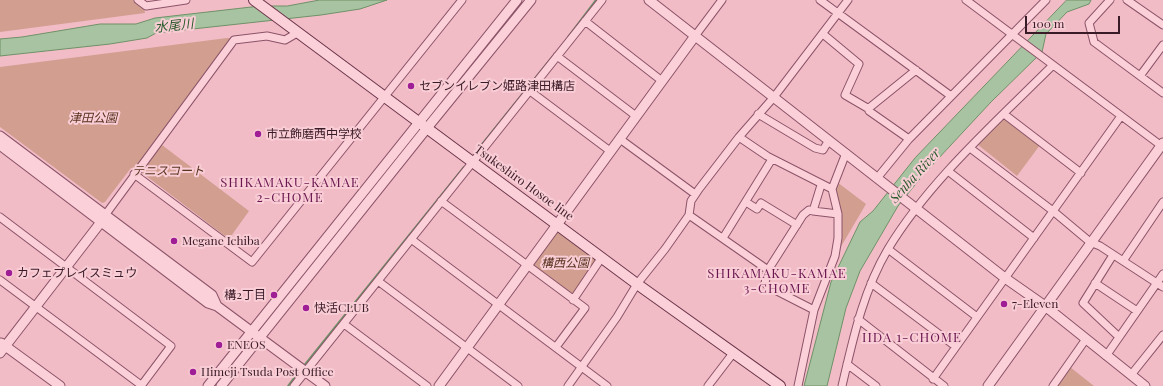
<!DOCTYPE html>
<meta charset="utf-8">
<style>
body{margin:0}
#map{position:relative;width:1163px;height:386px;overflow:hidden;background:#f2bcc7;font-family:"Playfair Display",serif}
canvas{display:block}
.scale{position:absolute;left:1025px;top:16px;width:95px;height:18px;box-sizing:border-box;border:2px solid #391a27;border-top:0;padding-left:5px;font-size:12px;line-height:14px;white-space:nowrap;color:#391a27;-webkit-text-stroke:3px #f9cdd5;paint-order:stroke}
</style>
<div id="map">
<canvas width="1163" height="386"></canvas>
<div class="scale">100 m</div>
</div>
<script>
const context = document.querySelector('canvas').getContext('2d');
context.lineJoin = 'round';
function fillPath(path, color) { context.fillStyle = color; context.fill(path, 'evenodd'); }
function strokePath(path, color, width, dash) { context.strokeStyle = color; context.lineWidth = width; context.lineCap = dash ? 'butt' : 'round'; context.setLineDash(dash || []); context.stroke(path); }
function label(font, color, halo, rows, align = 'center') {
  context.font = font + ' "Playfair Display","Noto Sans JP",serif'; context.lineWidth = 4; context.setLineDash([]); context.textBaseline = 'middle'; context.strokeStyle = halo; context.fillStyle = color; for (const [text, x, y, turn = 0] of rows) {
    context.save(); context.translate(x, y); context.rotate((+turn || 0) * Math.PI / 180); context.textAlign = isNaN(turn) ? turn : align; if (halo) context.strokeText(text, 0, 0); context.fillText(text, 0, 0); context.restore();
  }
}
fillPath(new Path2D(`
 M 0,0 L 133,0 L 144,8 L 145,13 L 0,32 Z
 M 227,38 L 233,38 L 136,167 L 131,168 L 105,202 L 102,203 L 0,127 L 0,67 Z
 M 1003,120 L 1006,120 L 1040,145 L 1017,176 L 977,144 Z
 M 162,145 L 249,211 L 229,239 L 141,172 Z
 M 837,182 L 866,204 L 839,250 L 835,191 Z
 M 557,231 L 597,260 L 573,295 L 533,266 Z
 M 1070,367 L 1094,386 L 1056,386 Z`), '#d19e90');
const water = new Path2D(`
 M 320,0 L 387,0 L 360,9 L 321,15 L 156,33 L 147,38 L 110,44 L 0,56 L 0,39 L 22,37 L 100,24 L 136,24 L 155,18 L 260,6 L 287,6 Z
 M 1067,0 L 1091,0 L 1089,4 L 1067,12 L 1046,34 L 1042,52 L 991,102 L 923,175 L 898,206 L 860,271 L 846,308 L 827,386 L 804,386 L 831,282 L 860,222 L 873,211 L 915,158 Z`);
fillPath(water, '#a8c3a1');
strokePath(water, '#6e9167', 1);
strokePath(new Path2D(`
 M 568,37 L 596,0
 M 475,153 L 553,56
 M 303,367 L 464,167
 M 288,386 L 300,370`), '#6e9167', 2);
const minor = new Path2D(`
 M 138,0 L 146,6 L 186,0
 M 820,0 L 951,96
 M 966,0 L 1163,147
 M 1110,0 L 1089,23 L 1094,42 L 1163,93
 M 1127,0 L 1163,25
 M 585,21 L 662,81
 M 823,34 L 859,64 L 845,95 L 869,109
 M 695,36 L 722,0
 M 557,56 L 636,116
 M 1140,76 L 1163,45
 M 530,91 L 610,151
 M 758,114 L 815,148 L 823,150 L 829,140
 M 1004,114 L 1081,173
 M 739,137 L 767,156 L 832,189
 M 620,139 L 695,194
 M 909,139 L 869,111 L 869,108 L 916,70
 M 970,148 L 1053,211 L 1090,242 L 1100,246 L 1163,287
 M 948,171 L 1034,238
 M 134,174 L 252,262 L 462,0
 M 878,177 L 909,139 L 1046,0
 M 441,201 L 585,308 L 556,347
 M 746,202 L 757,209 L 761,203 L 797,225
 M 813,211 L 838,214
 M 689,215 L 768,270 L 765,283 L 769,287 L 814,310
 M 0,217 L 171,346 L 141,386
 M 103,218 L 234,40 L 267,36 L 285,40 L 297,33
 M 723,238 L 772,159
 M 411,239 L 607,386
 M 888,249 L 977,317
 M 1113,255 L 1083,303 L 1119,337
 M 1123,261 L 1163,202
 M 768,270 L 803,215 L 809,210 L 813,211 L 821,185
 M 0,280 L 141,385
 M 378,281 L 518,386
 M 871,283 L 955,346
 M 1095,283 L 1137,311
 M 573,300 L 602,257
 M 858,319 L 944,386
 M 344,324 L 427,386
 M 1106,356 L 1163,274
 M 847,364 L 876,386
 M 1131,375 L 1163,335
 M 933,379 L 1121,116
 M 294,386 L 602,0
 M 568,386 L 617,317 L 637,284 L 665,249 L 689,215 L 691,201 L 699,189 L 739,137 L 774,97 L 848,0
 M 708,386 L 734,352
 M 798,386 L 814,310 L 835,256 L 838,238 L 838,214 L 832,189 L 846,153
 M 842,386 C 853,339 863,291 888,249 C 929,181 997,121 1053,65
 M 1053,386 L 1086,339`);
const tertiary = new Path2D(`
 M 649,0 L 1005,278 L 1045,306 L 1145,386
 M 0,136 L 212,295 L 217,306
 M 0,145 L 208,303 L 217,306 L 325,386
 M 1,343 L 60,386
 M 0,353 L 101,222
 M 208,386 L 517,0
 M 221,386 L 427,128 L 531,0
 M 439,386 L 695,36
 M 988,386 L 1163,143`);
const secondary = new Path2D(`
 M 254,0 L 637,284 L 780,386`);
strokePath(minor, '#8b5469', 9);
strokePath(tertiary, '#8b5469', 11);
strokePath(secondary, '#6d384d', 12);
strokePath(minor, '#fcd0d9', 7);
strokePath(tertiary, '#fcd0d9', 9);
strokePath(secondary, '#fcd0d9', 10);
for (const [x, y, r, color] of [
 [411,86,4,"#a01e95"],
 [258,134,4,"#a01e95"],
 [174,241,4,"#a01e95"],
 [9,273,4,"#a01e95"],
 [274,295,4,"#a01e95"],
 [1004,304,4,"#a01e95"],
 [306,308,4,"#a01e95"],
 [219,345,4,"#a01e95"],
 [193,372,4,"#a01e95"]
]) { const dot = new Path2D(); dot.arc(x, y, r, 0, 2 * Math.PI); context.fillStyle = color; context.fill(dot); strokePath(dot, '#f9cdd5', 1.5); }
label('12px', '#391a27', '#f9cdd5', [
 ["セブンイレブン姫路津田構店",419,86],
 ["市立飾磨西中学校",266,134],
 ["Megane Ichiba",182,241],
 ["カフェプレイスミュウ",17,273],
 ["構2丁目",266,295,"right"],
 ["7-Eleven",1012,304],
 ["快活CLUB",314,308],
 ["ENEOS",227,345],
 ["Himeji Tsuda Post Office",201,372]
], 'left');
label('italic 12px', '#58331f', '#f9cdd5', [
 ["津田公園",93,118],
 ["テニスコート",168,171],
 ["構西公園",565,263]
]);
label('12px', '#391a27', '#f9cdd5', [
 ["Tsukeshiro Hosoe line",524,183,36]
]);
label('italic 13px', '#285a2a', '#f9cdd5', [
 ["水尾川",174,26,-6],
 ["Senba River",915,176,-48]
]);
context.letterSpacing = '1px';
label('13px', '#6a1650', '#f9cdd5', [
 ["SHIKAMAKU-KAMAE",290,183],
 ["2-CHOME",290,198],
 ["SHIKAMAKU-KAMAE",777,274],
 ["3-CHOME",777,289],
 ["IIDA 1-CHOME",912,338]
]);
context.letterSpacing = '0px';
</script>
